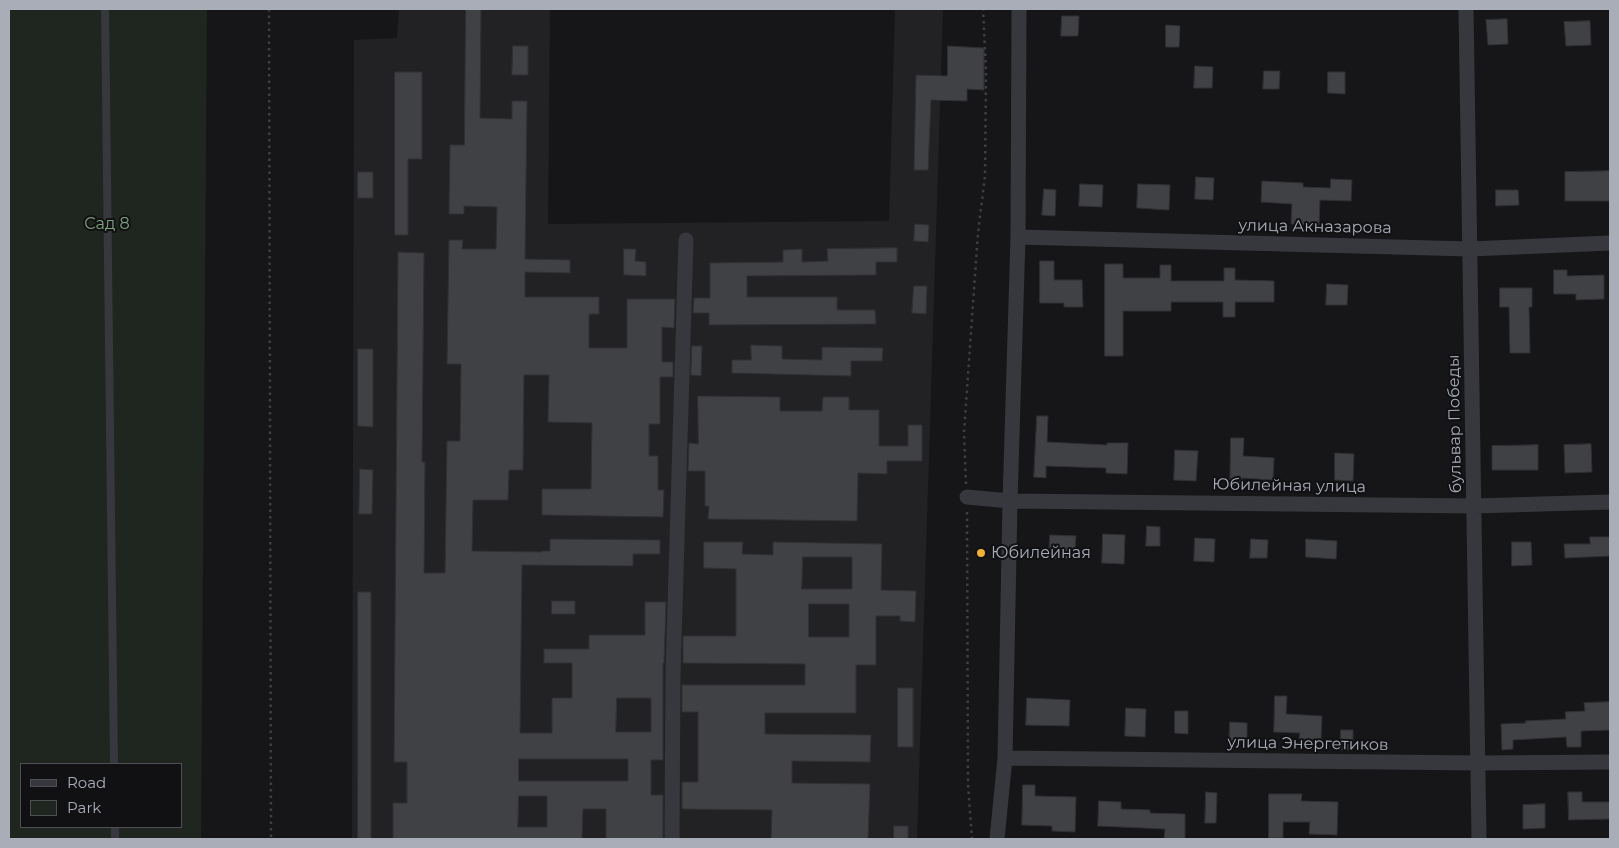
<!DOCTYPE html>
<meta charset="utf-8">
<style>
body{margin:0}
#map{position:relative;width:1619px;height:848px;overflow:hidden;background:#161618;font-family:Montserrat,sans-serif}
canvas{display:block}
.frame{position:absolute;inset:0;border:10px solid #a8adb8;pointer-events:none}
.legend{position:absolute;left:20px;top:763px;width:162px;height:65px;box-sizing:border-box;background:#111113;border:1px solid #4d4f55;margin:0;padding:6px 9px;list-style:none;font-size:15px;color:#a8adb8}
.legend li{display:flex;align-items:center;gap:10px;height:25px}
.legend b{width:25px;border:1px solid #4d4f55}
</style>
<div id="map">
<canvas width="1619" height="848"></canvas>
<div class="frame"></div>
<ul class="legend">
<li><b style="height:6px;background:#37383d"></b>Road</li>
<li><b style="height:14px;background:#1e261f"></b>Park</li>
</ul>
</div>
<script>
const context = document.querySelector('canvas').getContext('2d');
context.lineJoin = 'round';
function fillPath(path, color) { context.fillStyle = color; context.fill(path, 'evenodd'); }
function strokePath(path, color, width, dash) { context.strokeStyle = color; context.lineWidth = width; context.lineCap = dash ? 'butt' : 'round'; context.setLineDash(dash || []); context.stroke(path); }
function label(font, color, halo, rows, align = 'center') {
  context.font = font + ' Montserrat,sans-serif'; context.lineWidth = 4; context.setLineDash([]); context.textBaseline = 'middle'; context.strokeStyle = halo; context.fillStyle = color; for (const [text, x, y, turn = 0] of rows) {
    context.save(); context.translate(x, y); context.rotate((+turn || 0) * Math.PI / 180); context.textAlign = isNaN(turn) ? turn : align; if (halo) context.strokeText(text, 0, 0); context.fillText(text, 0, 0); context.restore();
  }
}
fillPath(new Path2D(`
 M 399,9 L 550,9 L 548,224 L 889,221 L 895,9 L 943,9 L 917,839 L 352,839 L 354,40 L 397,38 Z`), '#222225');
fillPath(new Path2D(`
 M 9,9 L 207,9 L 201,839 L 9,839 ZM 21,764 L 181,764 L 181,827 L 21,827 Z`), '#1e261f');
const building = new Path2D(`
 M 466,9 L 481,9 L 480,118 L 512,119 L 512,101 L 527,101 L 525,259 L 570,260 L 570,273 L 525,272 L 525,297 L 599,297 L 599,314 L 589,314 L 589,348 L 627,348 L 627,299 L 675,299 L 674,328 L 662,327 L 662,362 L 673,362 L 673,377 L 660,377 L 660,424 L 649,424 L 649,456 L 658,456 L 658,490 L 664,490 L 663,517 L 542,515 L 542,489 L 591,489 L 592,423 L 548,422 L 549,375 L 524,375 L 523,470 L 509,470 L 508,500 L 473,500 L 472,551 L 542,552 L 542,551 L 550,551 L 550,539 L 660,540 L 660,554 L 633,554 L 633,566 L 522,565 L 520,733 L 552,733 L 552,698 L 572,698 L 572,663 L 544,663 L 544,649 L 589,649 L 589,635 L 645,635 L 645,602 L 666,602 L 664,663 L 663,663 L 663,760 L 651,760 L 651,795 L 663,795 L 663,839 L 606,839 L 606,809 L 583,809 L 582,839 L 393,839 L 393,803 L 407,803 L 407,762 L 394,762 L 398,252 L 424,253 L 422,462 L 425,462 L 424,573 L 445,573 L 447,441 L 460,441 L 461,364 L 447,364 L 449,240 L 463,240 L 462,249 L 496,249 L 497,207 L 464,206 L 464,214 L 449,214 L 450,145 L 464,145 ZM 617,698 L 651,698 L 651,732 L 616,732 ZM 519,759 L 628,759 L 628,781 L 519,781 ZM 519,796 L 547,796 L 547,827 L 518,827 Z
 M 1062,16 L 1079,16 L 1078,36 L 1061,36 Z
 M 1507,19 L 1508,44 L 1488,45 L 1486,20 Z
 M 1590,21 L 1591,45 L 1566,46 L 1564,22 Z
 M 1166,25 L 1180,26 L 1179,47 L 1166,47 Z
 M 513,46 L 528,46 L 528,75 L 512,75 Z
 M 948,46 L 984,48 L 984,90 L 967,89 L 967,101 L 931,100 L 928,170 L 914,170 L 916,75 L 947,76 Z
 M 1195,66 L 1213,67 L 1212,88 L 1194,88 Z
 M 1264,71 L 1280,71 L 1279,89 L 1263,89 Z
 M 395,72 L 422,72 L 422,159 L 408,159 L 408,235 L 395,235 Z
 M 1328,72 L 1345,72 L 1345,94 L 1328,93 Z
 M 1610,171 L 1610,201 L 1565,201 L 1565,172 Z
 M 358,172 L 373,172 L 373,198 L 358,198 Z
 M 1196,177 L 1214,178 L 1213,200 L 1195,199 Z
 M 1331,179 L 1352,180 L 1351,201 L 1320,200 L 1319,226 L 1291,224 L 1292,204 L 1261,202 L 1262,181 L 1303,183 L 1303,187 L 1330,188 Z
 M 1080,184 L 1103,185 L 1102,207 L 1079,206 Z
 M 1138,184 L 1170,185 L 1169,210 L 1137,208 Z
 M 1044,189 L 1056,190 L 1055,216 L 1042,215 Z
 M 1496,190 L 1518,190 L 1519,205 L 1496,206 Z
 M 915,224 L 929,225 L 928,242 L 914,241 Z
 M 897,248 L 897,262 L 876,262 L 876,275 L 747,276 L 747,297 L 837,297 L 837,310 L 875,310 L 876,324 L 709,325 L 709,313 L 693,313 L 694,298 L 710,298 L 710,263 L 783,262 L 783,250 L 802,249 L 802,262 L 828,261 L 827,249 Z
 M 624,249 L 636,249 L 635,261 L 646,262 L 646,276 L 624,275 Z
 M 1040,261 L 1054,261 L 1054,280 L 1082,280 L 1083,307 L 1064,307 L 1064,303 L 1040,303 Z
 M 1105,264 L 1123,264 L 1123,278 L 1160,278 L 1160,265 L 1171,265 L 1171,281 L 1224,281 L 1224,268 L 1235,268 L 1235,280 L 1274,281 L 1274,302 L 1235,302 L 1235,317 L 1223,317 L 1223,302 L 1171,302 L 1171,311 L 1123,311 L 1123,356 L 1105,356 Z
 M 1554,270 L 1567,270 L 1567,276 L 1604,275 L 1604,299 L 1576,300 L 1576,294 L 1554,294 Z
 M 1327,284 L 1348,285 L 1347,305 L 1326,305 Z
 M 914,286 L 927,286 L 926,314 L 912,313 Z
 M 1500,288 L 1532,288 L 1532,307 L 1529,307 L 1530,353 L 1510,353 L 1509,307 L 1500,307 Z
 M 751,345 L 782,346 L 782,359 L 822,360 L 822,347 L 883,348 L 882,361 L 851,361 L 851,376 L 732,373 L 732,360 L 751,360 Z
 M 692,346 L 702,346 L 701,376 L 691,375 Z
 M 358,349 L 373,349 L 373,427 L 358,426 Z
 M 698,396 L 780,397 L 780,411 L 822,411 L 823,397 L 849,397 L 849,410 L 879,410 L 879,446 L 908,446 L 908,425 L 922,425 L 922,461 L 887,461 L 887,474 L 858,473 L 857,521 L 708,519 L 709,506 L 705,506 L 705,471 L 688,471 L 689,443 L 698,444 Z
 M 1037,416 L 1048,416 L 1047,442 L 1107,445 L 1107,443 L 1128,443 L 1127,474 L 1106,473 L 1106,468 L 1046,466 L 1046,478 L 1034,477 Z
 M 1231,438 L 1244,438 L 1243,456 L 1274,458 L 1273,480 L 1242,478 L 1242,486 L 1230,485 Z
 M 1591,444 L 1592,472 L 1565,473 L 1564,445 Z
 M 1538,445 L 1538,470 L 1492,470 L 1492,446 Z
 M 1175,450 L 1198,451 L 1196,481 L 1174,480 Z
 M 1335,453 L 1354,454 L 1353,481 L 1335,480 Z
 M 360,469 L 373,470 L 372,514 L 359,514 Z
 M 1147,526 L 1160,527 L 1160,546 L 1146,546 Z
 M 1103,534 L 1125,535 L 1124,564 L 1102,563 Z
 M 1050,535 L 1076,536 L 1074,559 L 1049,558 Z
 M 1590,537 L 1610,537 L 1610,556 L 1565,558 L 1564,544 L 1590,544 Z
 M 1195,538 L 1215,539 L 1214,562 L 1194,561 Z
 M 1251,539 L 1268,540 L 1267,558 L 1250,558 Z
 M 1306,539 L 1337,541 L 1336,559 L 1306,557 Z
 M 704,542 L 743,542 L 742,554 L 773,555 L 773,542 L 882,544 L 881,590 L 916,591 L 915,622 L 900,621 L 900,616 L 876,616 L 876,665 L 856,665 L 856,713 L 765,713 L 765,734 L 871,735 L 870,762 L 792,761 L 792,783 L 870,784 L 868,839 L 771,839 L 772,810 L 682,809 L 682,782 L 698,782 L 698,712 L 682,712 L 682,685 L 805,685 L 805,664 L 683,663 L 683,636 L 736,636 L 736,569 L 704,568 ZM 803,557 L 852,557 L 852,589 L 802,589 ZM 809,604 L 849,604 L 849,637 L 809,637 Z
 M 1512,542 L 1531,542 L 1532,565 L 1512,566 Z
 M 358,592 L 371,592 L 371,839 L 358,839 Z
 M 552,601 L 575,601 L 575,614 L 552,614 Z
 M 898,688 L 913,688 L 913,747 L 898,747 Z
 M 1275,696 L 1287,696 L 1286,714 L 1322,716 L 1321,740 L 1299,739 L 1300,733 L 1274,732 Z
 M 1027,698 L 1070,700 L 1069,726 L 1026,725 Z
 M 1610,702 L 1610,730 L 1581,731 L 1581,747 L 1567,747 L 1566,737 L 1513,740 L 1513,749 L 1502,750 L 1501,724 L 1526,723 L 1525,721 L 1566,719 L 1565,712 L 1585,711 L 1584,703 Z
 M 1126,708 L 1146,709 L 1145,737 L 1125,736 Z
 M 1175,711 L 1188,711 L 1188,734 L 1175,733 Z
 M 1230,722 L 1247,723 L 1247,744 L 1229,743 Z
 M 1341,730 L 1353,730 L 1353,750 L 1340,750 Z
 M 1023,785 L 1035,785 L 1035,796 L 1076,797 L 1075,832 L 1052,831 L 1052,826 L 1022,825 Z
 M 1206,792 L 1217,793 L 1216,823 L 1205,823 Z
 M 1568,792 L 1582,792 L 1582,802 L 1610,802 L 1610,819 L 1569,820 Z
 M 1269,794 L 1302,794 L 1301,801 L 1338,802 L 1337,835 L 1309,834 L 1310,822 L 1283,822 L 1283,838 L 1269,838 Z
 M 1099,801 L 1121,802 L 1121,809 L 1150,810 L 1150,813 L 1185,814 L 1185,839 L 1164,839 L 1165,829 L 1098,826 Z
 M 1545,804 L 1545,828 L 1523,829 L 1523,805 Z
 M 894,826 L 908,826 L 908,839 L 894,839 Z`);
fillPath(building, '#404145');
strokePath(building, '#303034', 1);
strokePath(new Path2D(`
 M 269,9 L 271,839
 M 966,484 L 964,432 L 978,233 L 985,176 L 986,71 L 983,9
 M 967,512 L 968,784 L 972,839`), '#3d3f44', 2.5, [2.5, 4]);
strokePath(new Path2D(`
 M 105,9 L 114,764
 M 115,827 L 115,839`), '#37383d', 8);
strokePath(new Path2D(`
 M 1466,9 L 1479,839
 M 1018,237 L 1470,249 L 1610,243
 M 967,497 L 1010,501 L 1474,506 L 1610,502
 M 1005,758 L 1479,763 L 1610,762
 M 672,839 L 673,673 L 686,240
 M 997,839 L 1005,758 L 1010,501 L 1018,237 L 1019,9`), '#37383d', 15);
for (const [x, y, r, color] of [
 [981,553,5,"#f2b134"]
]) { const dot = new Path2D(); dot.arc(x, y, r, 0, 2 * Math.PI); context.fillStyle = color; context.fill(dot); strokePath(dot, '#111113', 2); }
label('16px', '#7fa381', '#111113', [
 ["Сад 8",107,224]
]);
label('16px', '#a8adb8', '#111113', [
 ["улица Акназарова",1315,227,1],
 ["бульвар Победы",1455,424,-91],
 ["Юбилейная улица",1289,486,1],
 ["улица Энергетиков",1308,744,1]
]);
label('16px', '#a8adb8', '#111113', [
 ["Юбилейная",991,553]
], 'left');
</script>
